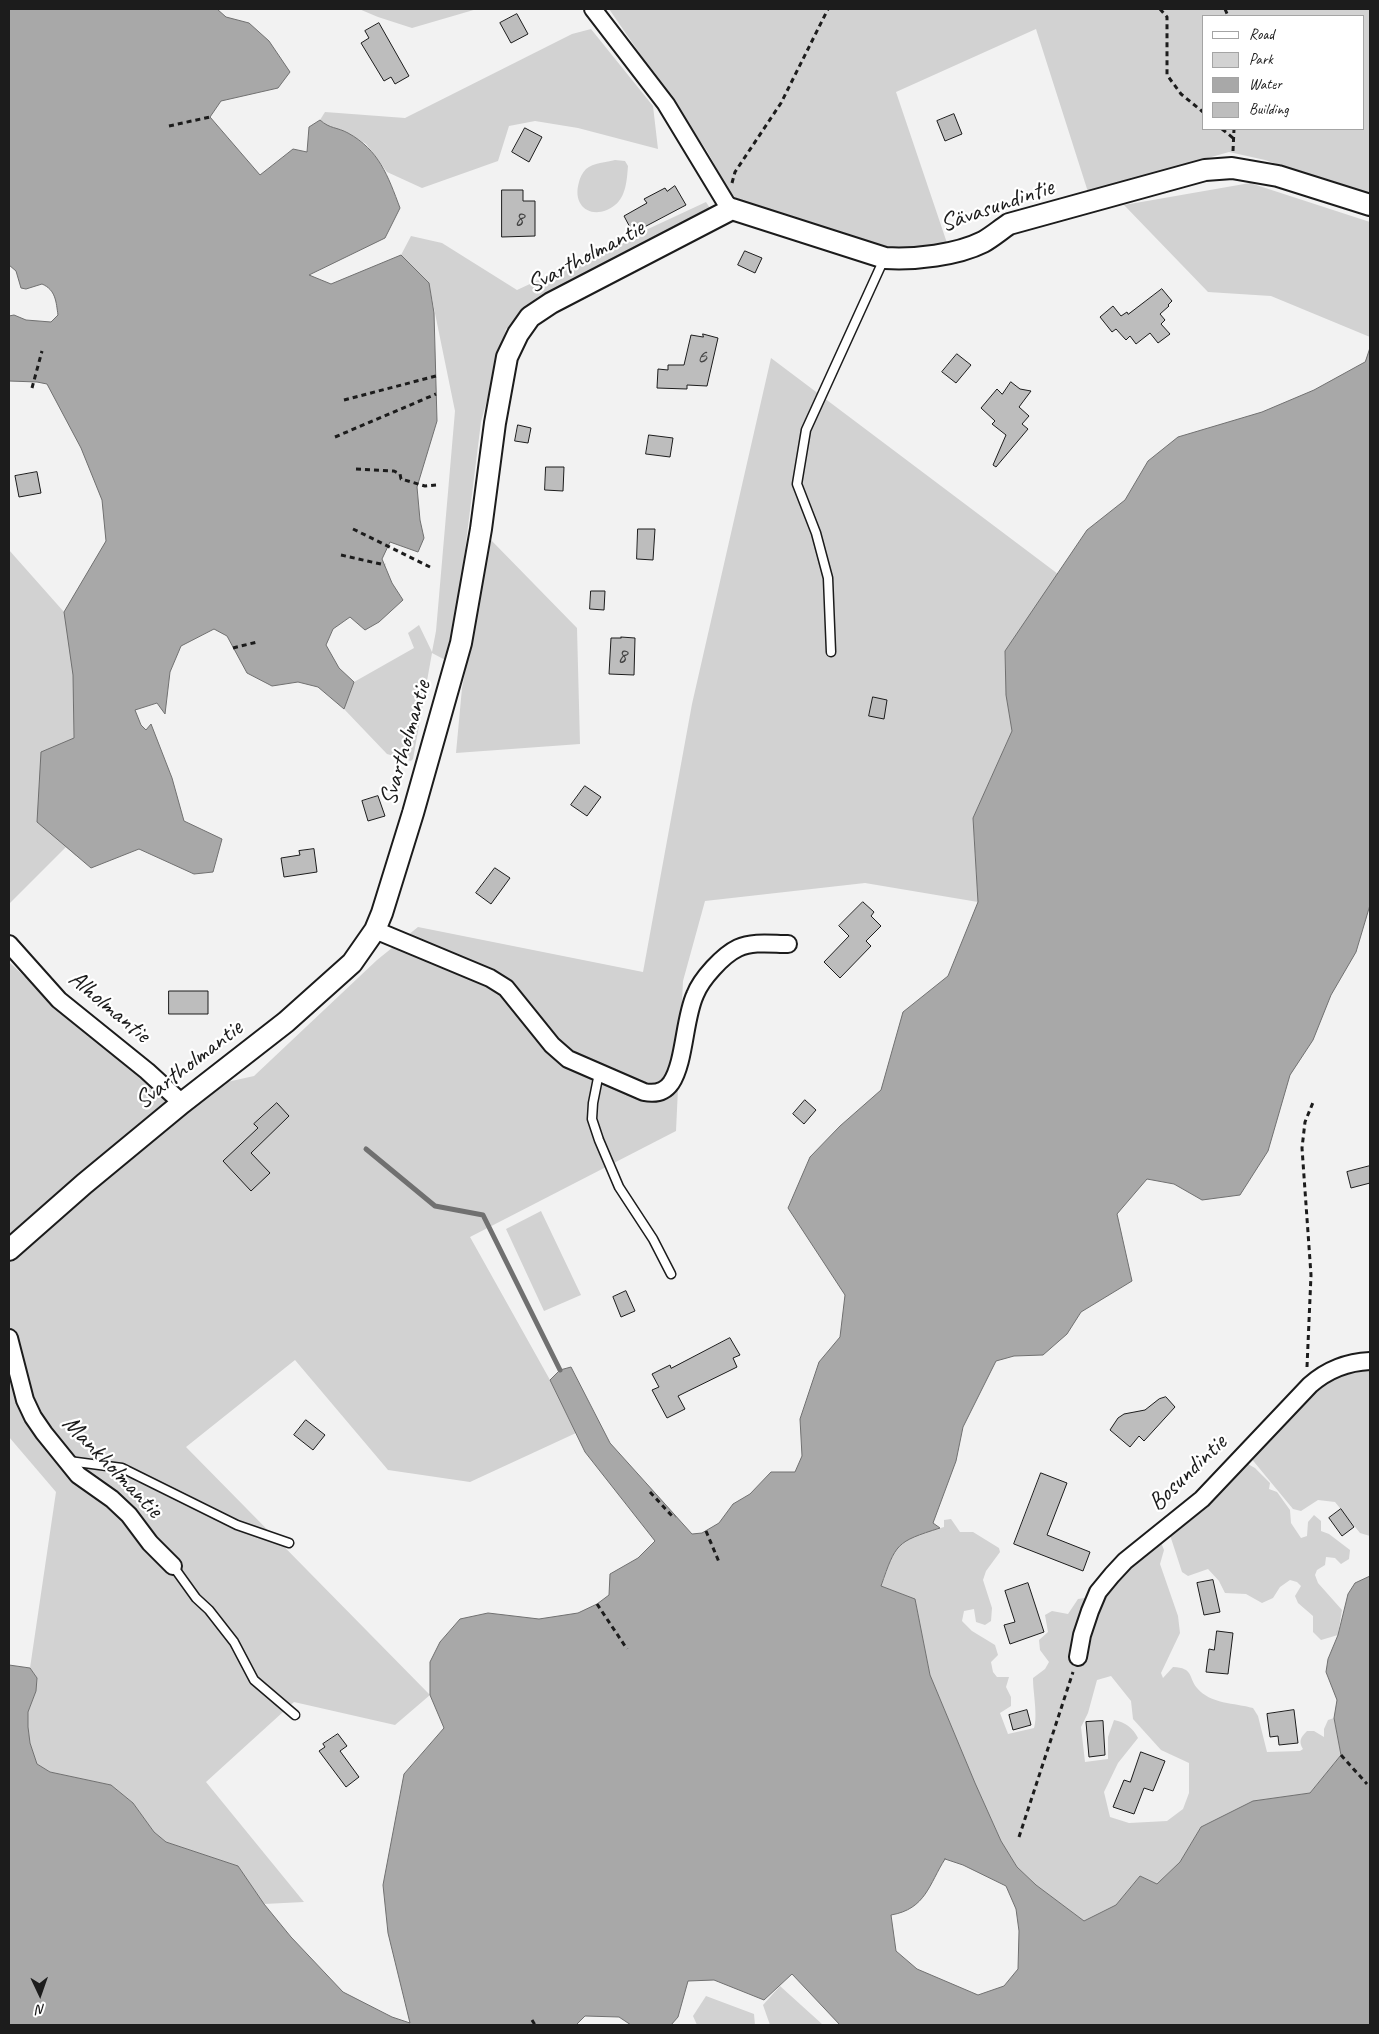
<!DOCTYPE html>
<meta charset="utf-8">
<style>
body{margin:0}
#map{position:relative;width:1379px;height:2034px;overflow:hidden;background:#f2f2f2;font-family:Caveat,sans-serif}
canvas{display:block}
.frame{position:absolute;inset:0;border:10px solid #1c1c1c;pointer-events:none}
.legend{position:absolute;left:1202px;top:15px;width:162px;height:115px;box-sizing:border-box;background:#fff;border:1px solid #a4a4a4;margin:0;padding:6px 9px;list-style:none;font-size:15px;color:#1c1c1c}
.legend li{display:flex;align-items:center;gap:10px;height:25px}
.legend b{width:25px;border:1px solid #a4a4a4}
.north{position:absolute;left:15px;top:1969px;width:50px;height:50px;-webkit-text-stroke:4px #fff;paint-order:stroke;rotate:177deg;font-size:14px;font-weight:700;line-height:20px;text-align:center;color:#1c1c1c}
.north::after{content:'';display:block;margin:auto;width:18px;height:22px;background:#1c1c1c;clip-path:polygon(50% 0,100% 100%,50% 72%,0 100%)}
</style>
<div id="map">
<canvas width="1379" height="2034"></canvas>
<div class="frame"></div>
<ul class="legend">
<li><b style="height:6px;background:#fff"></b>Road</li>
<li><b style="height:14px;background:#d2d2d2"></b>Park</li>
<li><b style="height:14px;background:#a8a8a8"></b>Water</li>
<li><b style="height:14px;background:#bdbdbd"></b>Building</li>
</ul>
<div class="north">N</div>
</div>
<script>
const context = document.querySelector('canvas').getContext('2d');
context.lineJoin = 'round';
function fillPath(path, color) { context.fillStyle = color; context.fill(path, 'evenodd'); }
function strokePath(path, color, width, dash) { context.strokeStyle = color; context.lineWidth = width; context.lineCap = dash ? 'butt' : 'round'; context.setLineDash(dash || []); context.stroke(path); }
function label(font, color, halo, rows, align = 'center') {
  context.font = font + ' Caveat,sans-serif'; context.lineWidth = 4.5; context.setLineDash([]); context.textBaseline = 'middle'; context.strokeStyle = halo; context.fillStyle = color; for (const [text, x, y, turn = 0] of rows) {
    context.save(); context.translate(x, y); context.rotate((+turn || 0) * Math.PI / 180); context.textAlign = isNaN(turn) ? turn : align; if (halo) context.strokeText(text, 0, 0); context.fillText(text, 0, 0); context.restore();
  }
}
fillPath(new Path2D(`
 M 359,9 L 477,9 L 412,28 L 378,17 Z
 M 609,9 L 1370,9 L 1370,196 L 1265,160 L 1229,152 L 1088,192 L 1036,29 L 896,92 L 947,243 L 918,252 L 887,250 L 802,221 L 722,199 L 722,178 L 707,151 ZM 1203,16 L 1363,16 L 1363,129 L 1203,129 Z
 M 591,29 L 653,106 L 658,149 L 578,128 L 535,121 L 509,126 L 498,161 L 422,188 L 387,172 L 366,144 L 345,131 L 328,127 L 320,120 L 325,112 L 405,118 L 572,34 Z
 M 615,160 L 625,161 L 628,166 C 627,179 626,197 615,205 C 595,221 571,209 579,182 C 580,178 582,173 586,169 C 593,163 607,162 615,160 Z
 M 1250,183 L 1370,222 L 1370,337 L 1271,296 L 1208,292 L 1124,205 Z
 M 706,202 L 715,216 L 590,271 L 547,298 L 506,329 L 481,422 L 451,663 L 432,653 L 413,759 L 411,761 L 387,754 L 344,709 L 354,682 L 414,648 L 408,633 L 419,625 L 432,652 L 436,631 L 455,411 L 429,284 L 401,255 L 411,236 L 442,243 L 517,290 Z
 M 771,358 L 1058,574 L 1005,651 L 1006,695 L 1012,731 L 973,818 L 978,902 L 865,883 L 705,901 L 683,981 L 676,1131 L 470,1237 L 550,1380 L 576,1433 L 470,1482 L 388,1470 L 295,1360 L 186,1447 L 430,1695 L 395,1725 L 294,1702 L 206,1782 L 304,1902 L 264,1904 L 238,1866 L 166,1842 L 154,1832 L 133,1803 L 111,1785 L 50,1772 L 37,1764 L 30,1743 L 28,1727 L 28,1712 L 36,1691 L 37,1678 L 30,1668 L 56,1492 L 9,1437 L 9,962 L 84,1032 L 164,1096 L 254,1076 L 377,960 L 418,927 L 643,972 L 692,704 Z
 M 42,368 L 139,479 L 73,701 L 76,856 L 66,847 L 9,904 L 9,550 L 64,612 L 106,541 L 102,500 L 81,448 L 47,384 L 37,382 Z
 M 491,540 L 577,628 L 580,744 L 456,753 L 462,688 Z
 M 541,1211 L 581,1295 L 544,1311 L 506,1229 Z
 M 1370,1365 L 1370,1536 L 1360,1533 L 1335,1502 L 1318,1500 L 1301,1511 L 1293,1509 L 1250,1457 L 1320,1377 Z
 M 1246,1463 L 1255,1468 L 1270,1483 L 1269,1489 L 1277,1492 L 1290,1510 L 1291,1523 L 1301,1538 L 1307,1536 L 1308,1522 L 1314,1515 L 1321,1521 L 1321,1531 L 1329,1534 L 1350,1550 L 1349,1559 L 1341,1564 L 1335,1558 L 1326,1557 L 1325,1565 L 1317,1570 L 1315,1575 L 1318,1583 L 1342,1610 L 1338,1635 L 1321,1640 L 1313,1632 L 1313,1616 L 1298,1603 L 1295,1596 L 1301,1586 L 1297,1582 L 1290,1580 L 1280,1587 L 1273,1598 L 1262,1603 L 1246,1594 L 1225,1593 L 1219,1581 L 1208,1569 L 1188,1576 L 1182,1572 L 1169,1532 Z
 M 951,1519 L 960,1532 L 973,1532 L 999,1548 L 1000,1552 L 986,1571 L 983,1580 L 992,1608 L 991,1621 L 985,1625 L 976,1622 L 974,1609 L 964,1611 L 962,1621 L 972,1631 L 995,1645 L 998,1655 L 991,1662 L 993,1672 L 997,1677 L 1009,1677 L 1006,1687 L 1011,1697 L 1011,1706 L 1000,1713 L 1008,1734 L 1034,1728 C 1038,1716 1033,1693 1033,1678 L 1045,1669 L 1049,1662 L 1040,1650 L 1039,1640 L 1048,1632 L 1045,1615 L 1052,1611 L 1068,1614 L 1078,1599 L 1091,1597 L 1095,1610 L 1127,1566 L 1160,1540 L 1164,1550 L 1160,1564 L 1178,1616 L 1180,1633 L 1161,1673 L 1163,1678 L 1173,1667 C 1194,1668 1188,1677 1197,1688 C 1210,1704 1235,1703 1253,1708 L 1258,1716 L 1267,1752 L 1300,1751 L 1303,1749 C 1298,1741 1301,1737 1307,1731 L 1314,1731 L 1324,1737 L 1324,1729 L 1328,1720 L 1334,1718 L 1341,1755 L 1310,1793 L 1253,1801 L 1201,1827 L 1180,1862 L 1157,1884 L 1140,1876 L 1116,1905 L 1084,1921 L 1036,1885 L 1017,1867 L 1001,1841 L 975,1783 L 930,1675 L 915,1599 L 881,1586 L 893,1552 L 907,1538 L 944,1527 L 944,1520 ZM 1111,1676 L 1131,1701 L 1133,1719 L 1161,1750 L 1189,1763 L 1189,1793 L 1183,1809 L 1167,1821 L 1129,1823 L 1110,1817 L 1104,1792 L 1118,1763 L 1138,1738 C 1133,1728 1125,1722 1114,1720 L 1108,1737 L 1108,1759 L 1085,1762 L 1081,1727 L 1088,1713 L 1097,1680 Z
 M 780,1986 L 822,2024 L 822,2025 L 770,2025 L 763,2005 Z
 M 706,1996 L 754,2014 L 755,2025 L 697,2025 L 693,2016 Z`), '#d2d2d2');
const water = new Path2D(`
 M 9,9 L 217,9 L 226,17 L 249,23 L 269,41 L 290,72 L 278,88 L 221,101 L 210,117 L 260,175 L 293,149 L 307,152 L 309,127 L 320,120 C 330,129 337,127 348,133 C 379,150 388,176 400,208 L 385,238 L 309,275 L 331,284 L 401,255 L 429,283 L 434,313 L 437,421 L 417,487 L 420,520 L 424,538 L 418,552 L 390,542 L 382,559 L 392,583 L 403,600 L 379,622 L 365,630 L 350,617 L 333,629 L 326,645 L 339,668 L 354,682 L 344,709 L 318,687 L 298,682 L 272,686 L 247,673 L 227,636 L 214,629 L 181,646 L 170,672 L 165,714 L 157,703 L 135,710 L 141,725 L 146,730 L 151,724 L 172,778 L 184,821 L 222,839 L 213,872 L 194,874 L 139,849 L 91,868 L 37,822 L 41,752 L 74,738 L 73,675 L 64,612 L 106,541 L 102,500 L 81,448 L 47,384 L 37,382 L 9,381 L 9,316 L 14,315 L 26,320 L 51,322 L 58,315 C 56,302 56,290 42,284 L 26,289 L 21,288 L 16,271 L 9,265 Z
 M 1370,348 L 1370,905 L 1356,952 L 1331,995 L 1313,1040 L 1290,1075 L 1268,1151 L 1240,1195 L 1202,1200 L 1174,1184 L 1147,1179 L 1117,1214 L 1132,1281 L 1081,1312 L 1067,1334 L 1043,1355 L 1014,1356 L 996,1361 L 963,1427 L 956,1461 L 933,1523 L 940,1528 C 896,1542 896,1543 881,1586 L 915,1599 L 930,1675 L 975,1783 L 1001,1841 L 1017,1867 L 1036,1885 L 1084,1921 L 1116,1905 L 1140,1876 L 1157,1884 L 1180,1862 L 1201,1827 L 1253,1801 L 1310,1793 L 1341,1755 L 1334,1718 L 1337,1700 L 1326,1672 L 1328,1659 L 1338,1635 L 1348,1594 L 1355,1583 L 1370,1576 L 1370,2025 L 840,2025 L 792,1974 L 764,2000 L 714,1980 L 688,1981 L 678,2017 L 671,2025 L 631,2025 L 619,2017 L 585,2016 L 576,2025 L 9,2025 L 9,1665 L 30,1668 L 37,1678 L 36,1691 L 28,1712 L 28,1727 L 30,1743 L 37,1764 L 50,1772 L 111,1785 L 133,1803 L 154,1832 L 166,1842 L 238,1866 L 264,1904 L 291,1937 L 343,1992 L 392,2017 L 410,2023 L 388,1933 L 383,1885 L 404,1774 L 444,1728 L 430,1695 L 430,1662 L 440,1642 L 460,1619 L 488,1613 L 539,1619 L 578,1613 L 597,1604 L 609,1595 L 610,1574 L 638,1558 L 655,1541 L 585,1452 L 550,1380 L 560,1370 L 571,1367 L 610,1443 L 692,1534 L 702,1533 L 719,1523 L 733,1504 L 750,1494 L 771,1472 L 795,1472 L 802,1456 L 800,1419 L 819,1362 L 840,1337 L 845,1295 L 788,1208 L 810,1157 L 840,1126 L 881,1090 L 903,1012 L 948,976 L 978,902 L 973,818 L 1012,731 L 1006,695 L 1005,651 L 1087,530 L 1125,500 L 1148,461 L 1178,437 L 1262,412 L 1314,390 L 1365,362 ZM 945,1859 L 963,1865 L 1006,1886 L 1016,1909 L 1019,1931 L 1018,1969 L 1004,1986 L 978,1995 L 917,1969 L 896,1951 L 891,1915 C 926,1909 929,1884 945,1859 Z`);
fillPath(water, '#a8a8a8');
strokePath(water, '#707070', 1);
strokePath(new Path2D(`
 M 366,1149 L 435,1206 L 483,1215 L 560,1370`), '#707070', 5);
const building = new Path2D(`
 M 517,14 L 528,34 L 511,43 L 500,23 Z
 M 379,23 L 409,76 L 395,84 L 391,77 L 384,81 L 361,43 L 369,38 L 365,31 Z
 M 954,114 L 962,134 L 945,141 L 937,121 Z
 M 525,128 L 542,137 L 529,162 L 512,152 Z
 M 675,186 L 686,205 L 633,233 L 624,216 L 647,203 L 644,199 L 665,188 L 667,191 Z
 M 502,190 L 523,190 L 523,201 L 535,201 L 535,236 L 502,237 Z
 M 745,251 L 762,258 L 755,273 L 738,265 Z
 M 1162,289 L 1172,301 L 1168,305 L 1169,306 L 1160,314 L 1165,320 L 1161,324 L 1170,334 L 1158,343 L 1150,333 L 1136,344 L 1130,336 L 1126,340 L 1116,329 L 1112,332 L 1100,317 L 1113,306 L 1121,316 L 1127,312 L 1128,314 Z
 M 703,334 L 718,338 L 707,386 L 687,385 L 687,389 L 657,388 L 658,369 L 668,370 L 668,365 L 684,365 L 691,335 L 703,337 Z
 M 957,354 L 971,365 L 956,383 L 942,372 Z
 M 1011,382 L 1020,389 L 1031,391 L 1019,407 L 1029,416 L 1022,424 L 1028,429 L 996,467 L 993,465 L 1006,435 L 992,424 L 995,421 L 981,408 L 997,389 L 1002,394 Z
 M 518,425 L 531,428 L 528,443 L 515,441 Z
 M 649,435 L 673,438 L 670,457 L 646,454 Z
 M 546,467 L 564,467 L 563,491 L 545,490 Z
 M 37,472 L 41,493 L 19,497 L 15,476 Z
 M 638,529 L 655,529 L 653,560 L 637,559 Z
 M 591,591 L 605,591 L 604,610 L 590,609 Z
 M 621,637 L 635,638 L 634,675 L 609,674 L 611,638 L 621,638 Z
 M 873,697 L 887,700 L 884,719 L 869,716 Z
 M 585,786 L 601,797 L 587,816 L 571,805 Z
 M 378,796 L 385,816 L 368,821 L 362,801 Z
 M 314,849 L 317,872 L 284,877 L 281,858 L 300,855 L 299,851 Z
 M 495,868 L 510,878 L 491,904 L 476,893 Z
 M 863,902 L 874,912 L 871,916 L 881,926 L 866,941 L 871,946 L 840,978 L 824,962 L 849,936 L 839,926 Z
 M 169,991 L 208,991 L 208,1014 L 169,1014 Z
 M 805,1100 L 816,1110 L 804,1124 L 793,1114 Z
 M 277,1103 L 289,1116 L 251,1153 L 270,1173 L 251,1191 L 223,1161 L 258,1128 L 254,1124 Z
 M 1370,1166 L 1370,1183 L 1351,1188 L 1347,1172 Z
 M 626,1291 L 635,1311 L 621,1317 L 613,1297 Z
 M 730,1338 L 740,1355 L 733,1358 L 737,1367 L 678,1396 L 685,1409 L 667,1418 L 652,1390 L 659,1387 L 652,1374 L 670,1365 L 671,1368 Z
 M 1166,1397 L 1175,1407 L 1144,1441 L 1139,1436 L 1130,1447 L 1110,1430 L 1118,1418 L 1124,1414 L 1145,1410 L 1159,1399 Z
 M 306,1420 L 325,1435 L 313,1450 L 294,1435 Z
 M 1041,1473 L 1067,1483 L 1047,1535 L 1090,1552 L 1083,1571 L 1014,1544 Z
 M 1341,1509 L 1354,1527 L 1342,1536 L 1329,1518 Z
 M 1213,1580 L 1220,1612 L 1204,1615 L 1197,1583 Z
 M 1028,1583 L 1044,1632 L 1010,1644 L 1004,1625 L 1015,1622 L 1005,1591 Z
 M 1217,1631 L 1233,1633 L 1228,1674 L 1206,1672 L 1209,1649 L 1214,1650 Z
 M 1027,1710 L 1031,1725 L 1013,1730 L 1009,1715 Z
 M 1294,1710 L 1298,1743 L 1279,1745 L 1278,1736 L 1270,1737 L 1267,1714 Z
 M 1103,1721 L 1105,1755 L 1089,1757 L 1086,1722 Z
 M 338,1734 L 347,1746 L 340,1751 L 359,1777 L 346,1787 L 319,1751 L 325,1747 L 323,1744 Z
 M 1141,1752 L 1165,1761 L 1153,1791 L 1144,1788 L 1134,1814 L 1113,1807 L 1124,1780 L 1130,1782 Z`);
fillPath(building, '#bdbdbd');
strokePath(building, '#1c1c1c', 1);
const service = new Path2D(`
 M 831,652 L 828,578 L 816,533 L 797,484 L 806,430 L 884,259
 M 599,1073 L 593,1103 L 592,1119 L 599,1140 L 619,1187 L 653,1239 L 671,1274
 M 69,1461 L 122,1468 L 237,1525 L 289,1543
 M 173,1566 L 196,1598 L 209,1610 L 234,1642 L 254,1680 L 295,1715`);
const minor = new Path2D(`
 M 593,9 L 666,104 L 726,203 L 732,209
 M 375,930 L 490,978 L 506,988 L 552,1045 L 568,1059 L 644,1092 C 654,1094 664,1093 671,1083 C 685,1062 684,1019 695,995 C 701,979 723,955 738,948 C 753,941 772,944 788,944
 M 9,944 L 59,1000 L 147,1071 L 182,1103
 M 9,1338 L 25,1400 L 33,1417 L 44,1433 L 78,1475 L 112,1499 L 129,1515 L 150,1543 L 173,1566
 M 1078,1657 L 1082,1635 L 1090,1611 L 1098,1592 L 1112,1575 L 1125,1561 L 1202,1499 L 1310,1385 C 1327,1370 1347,1362 1370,1361`);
const tertiary = new Path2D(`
 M 9,1250 L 84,1184 L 182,1103 L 286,1022 L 352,963 L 375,930 L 382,913 L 413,813 L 461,643 L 481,529 L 495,423 L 507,357 L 518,334 L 530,317 L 551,303 L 732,209 L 885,258 C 915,260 957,255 983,242 C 992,237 1000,230 1009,224 L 1205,170 L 1232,168 L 1278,176 L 1370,205`);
strokePath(service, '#1c1c1c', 11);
strokePath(minor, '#1c1c1c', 20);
strokePath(tertiary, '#1c1c1c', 24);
strokePath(new Path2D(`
 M 1160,9 L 1167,17 L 1167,75 L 1181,94 L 1203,112
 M 1225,9 L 1228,16
 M 169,126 L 210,117
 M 1222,129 L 1233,138
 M 1233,151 L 1234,129
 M 732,183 L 735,172 L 781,103 L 828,9
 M 32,388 L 42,351
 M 344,400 L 436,376
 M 335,437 L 436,394
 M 356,469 L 394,471 L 400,474 L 401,479 L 425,486 L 436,485
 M 353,529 L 430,567
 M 341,555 L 385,565
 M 233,648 L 257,642
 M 1307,1367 L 1311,1275 L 1302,1148 L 1305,1122 L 1314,1100
 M 650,1492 L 673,1517 L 675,1516
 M 706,1531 L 719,1562
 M 597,1604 L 627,1649
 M 1341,1755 L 1367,1784
 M 1019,1837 L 1073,1672
 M 532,2020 L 535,2025`), '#1c1c1c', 3, [5, 4]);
strokePath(service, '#fff', 8);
strokePath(minor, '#fff', 16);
strokePath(tertiary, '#fff', 20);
label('22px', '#444', null, [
 ["8",519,219],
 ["6",702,357],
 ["8",622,656]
]);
label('25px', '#1c1c1c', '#fff', [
 ["Sävasundintie",997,206,-19],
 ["Svartholmantie",586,257,-28],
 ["Svartholmantie",406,743,-74],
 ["Alholmantie",109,1007,40],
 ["Svartholmantie",189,1065,-38],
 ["Mankholmantie",112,1467,46],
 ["Bosundintie",1188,1473,-44]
]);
</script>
